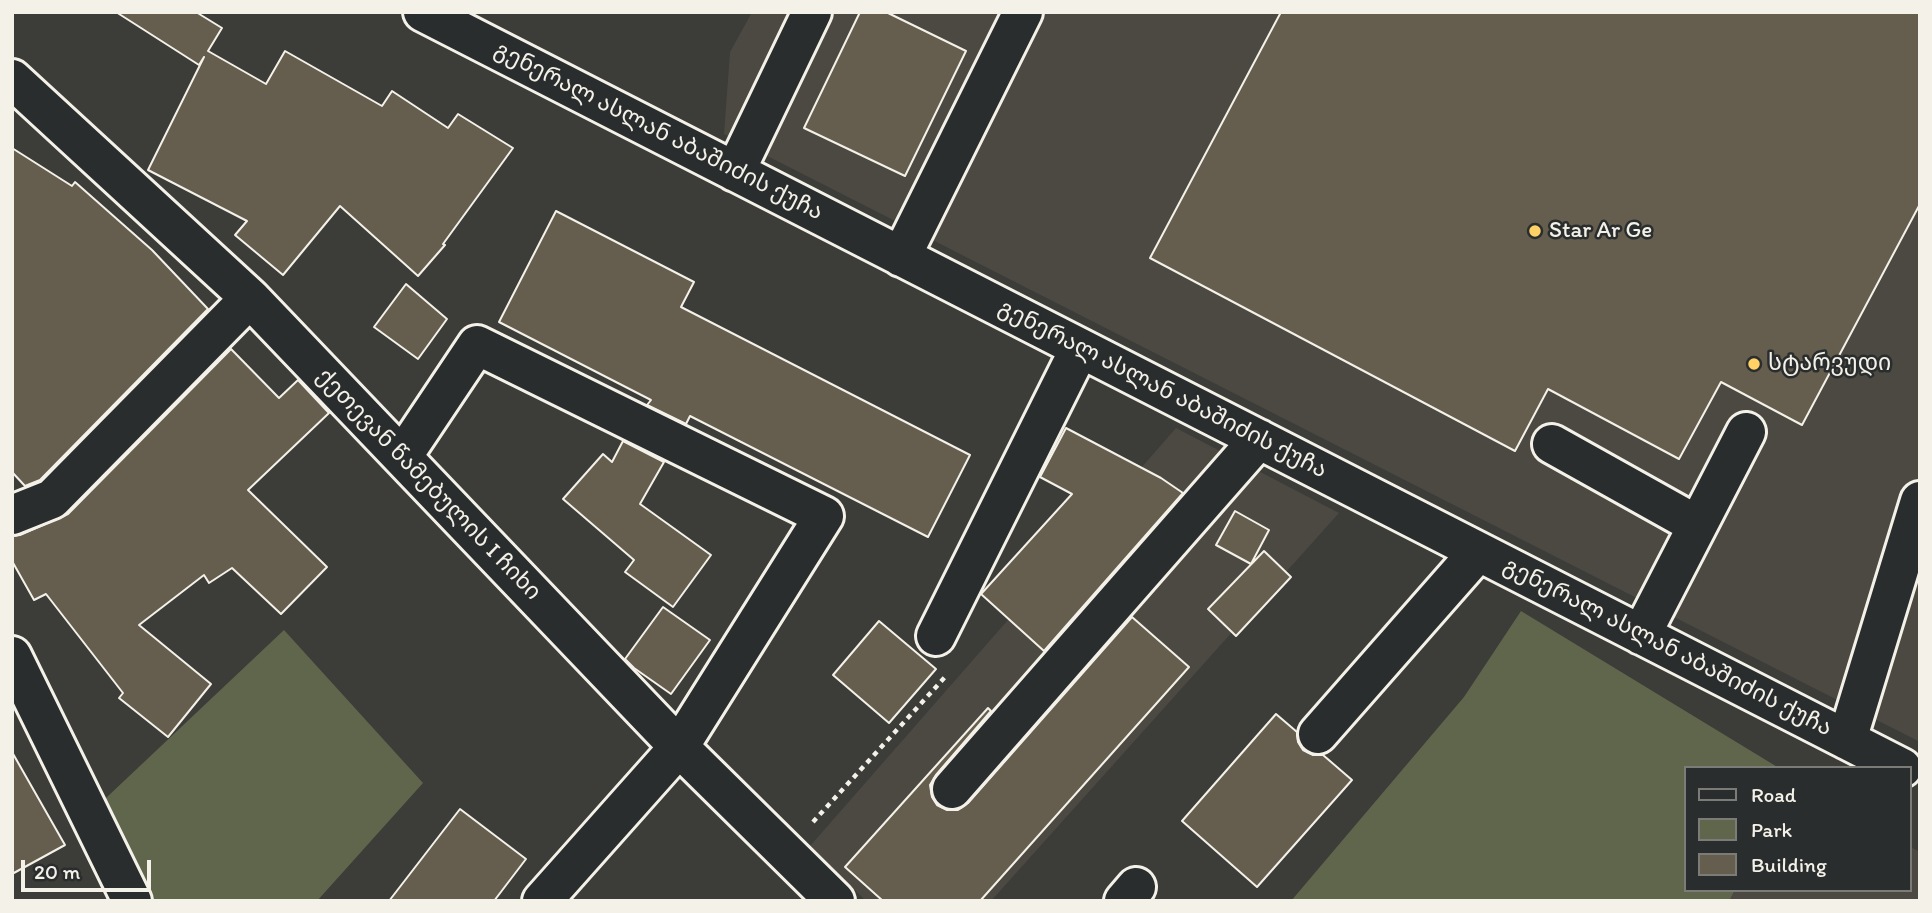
<!DOCTYPE html>
<meta charset="utf-8">
<style>
body{margin:0}
#map{position:relative;width:1932px;height:913px;overflow:hidden;background:#3c3c38;font-family:Itim,sans-serif}
canvas{display:block}
.frame{position:absolute;inset:0;border:14px solid #f4f1e8;pointer-events:none}
.legend{position:absolute;left:1684px;top:766px;width:228px;height:126px;box-sizing:border-box;background:#2a2d2e;border:2px solid #7b7b78;margin:0;padding:9px 12px;list-style:none;font-size:21px;color:#f4f1e8}
.legend li{display:flex;align-items:center;gap:14px;height:35px}
.legend b{width:35px;border:2px solid #7b7b78}
.scale{position:absolute;left:21px;top:860px;width:130px;height:32px;box-sizing:border-box;border:4px solid #f4f1e8;border-top:0;padding-left:9px;font-size:21px;line-height:24px;white-space:nowrap;color:#f4f1e8;-webkit-text-stroke:5px #2a2d2e;paint-order:stroke}
</style>
<div id="map">
<canvas width="1932" height="913"></canvas>
<div class="frame"></div>
<ul class="legend">
<li><b style="height:9px;background:#2a2d2e"></b>Road</li>
<li><b style="height:19px;background:#60664c"></b>Park</li>
<li><b style="height:19px;background:#655e4e"></b>Building</li>
</ul>
<div class="scale">20 m</div>
</div>
<script>
const context = document.querySelector('canvas').getContext('2d');
context.lineJoin = 'round';
function fillPath(path, color) { context.fillStyle = color; context.fill(path, 'evenodd'); }
function strokePath(path, color, width, dash) { context.strokeStyle = color; context.lineWidth = width; context.lineCap = dash ? 'butt' : 'round'; context.setLineDash(dash || []); context.stroke(path); }
function label(font, color, halo, rows, align = 'center') {
  context.font = font + ' Itim,"Noto Sans Georgian",sans-serif'; context.lineWidth = 5; context.setLineDash([]); context.textBaseline = 'middle'; context.strokeStyle = halo; context.fillStyle = color; for (const [text, x, y, turn = 0] of rows) {
    context.save(); context.translate(x, y); context.rotate((+turn || 0) * Math.PI / 180); context.textAlign = isNaN(turn) ? turn : align; if (halo) context.strokeText(text, 0, 0); context.fillText(text, 0, 0); context.restore();
  }
}
fillPath(new Path2D(`
 M 752,12 L 1920,12 L 1920,742 L 724,134 L 730,52 Z
 M 1176,428 L 1339,513 L 991,901 L 866,901 L 810,846 Z
 M 1909,846 L 1920,852 L 1920,901 L 1729,901 L 1735,890 L 1909,890 Z`), '#4b4942');
fillPath(new Path2D(`
 M 1521,611 L 1779,768 L 1685,768 L 1685,890 L 1735,890 L 1729,901 L 1291,901 L 1464,697 Z
 M 284,630 L 423,783 L 317,901 L 132,901 L 89,814 Z`), '#60664c');
const building = new Path2D(`
 M 116,12 L 196,12 L 222,28 L 208,51 L 266,84 L 285,51 L 382,106 L 392,91 L 448,128 L 458,114 L 513,148 L 443,244 L 445,245 L 418,276 L 340,206 L 283,275 L 235,235 L 247,221 L 148,170 L 204,57 L 199,65 Z
 M 860,12 L 886,12 L 966,51 L 905,176 L 804,128 Z
 M 1281,12 L 1920,12 L 1920,204 L 1802,425 L 1721,382 L 1679,459 L 1548,389 L 1515,451 L 1150,258 Z
 M 12,148 L 72,186 L 75,182 L 152,250 L 208,309 L 40,480 L 25,486 L 12,472 Z
 M 556,211 L 694,282 L 681,307 L 970,455 L 928,537 L 690,416 L 686,424 L 647,405 L 651,400 L 499,322 Z
 M 406,284 L 447,319 L 418,359 L 374,327 Z
 M 231,349 L 279,398 L 298,380 L 329,413 L 248,490 L 327,567 L 281,614 L 232,568 L 209,583 L 204,575 L 139,625 L 211,684 L 168,737 L 119,698 L 123,693 L 46,594 L 34,600 L 12,561 L 12,536 L 20,535 L 68,514 Z
 M 1066,428 L 1161,478 L 1183,493 L 1044,651 L 981,594 L 1072,494 L 1040,477 Z
 M 623,441 L 664,462 L 640,504 L 711,555 L 673,607 L 625,572 L 634,560 L 563,499 L 603,454 L 612,462 Z
 M 1235,511 L 1269,530 L 1251,564 L 1216,545 Z
 M 1264,551 L 1291,577 L 1236,636 L 1208,609 Z
 M 663,607 L 710,640 L 671,694 L 634,668 L 625,659 Z
 M 1132,617 L 1189,667 L 980,901 L 883,901 L 845,867 L 988,708 L 991,711 L 936,775 L 930,785 L 932,797 L 937,805 L 947,810 L 958,810 L 968,803 Z
 M 879,621 L 936,669 L 889,723 L 833,675 Z
 M 1276,714 L 1297,732 L 1298,742 L 1303,750 L 1313,755 L 1323,755 L 1352,780 L 1257,887 L 1182,821 Z
 M 12,752 L 65,845 L 12,874 Z
 M 460,809 L 526,859 L 494,901 L 389,901 Z`);
fillPath(building, '#655e4e');
strokePath(building, '#f4f1e8', 2);
const minor = new Path2D(`
 M 423,12 L 1902,768
 M 12,79 L 250,298 L 679,747 L 835,901
 M 735,172 L 812,12
 M 901,257 L 1023,12
 M 1552,444 L 1697,525
 M 402,457 L 477,345 L 824,516 L 679,747 L 542,901
 M 12,515 L 52,499 L 250,298
 M 1641,635 L 1746,432
 M 936,636 L 1080,348
 M 12,656 L 132,901
 M 1318,734 L 1478,552
 M 1847,740 L 1920,501
 M 952,789 L 1259,439
 M 1124,901 L 1136,887`);
strokePath(minor, '#f4f1e8', 44);
strokePath(new Path2D(`
 M 813,822 L 946,676`), '#f4f1e8', 4.5, [5, 5]);
strokePath(minor, '#2a2d2e', 38);
for (const [x, y, r, color] of [
 [1535,231,7,"#ffd166"],
 [1754,364,7,"#ffd166"]
]) { const dot = new Path2D(); dot.arc(x, y, r, 0, 2 * Math.PI); context.fillStyle = color; context.fill(dot); strokePath(dot, '#2a2d2e', 2.5); }
label('23px', '#f4f1e8', '#2a2d2e', [
 ["გენერალ ასლან აბაშიძის ქუჩა",658,132,27],
 ["გენერალ ასლან აბაშიძის ქუჩა",1162,390,27],
 ["ქეთევან წამებულის I ჩიხი",428,485,46],
 ["გენერალ ასლან აბაშიძის ქუჩა",1667,648,27]
]);
label('23px', '#f4f1e8', '#2a2d2e', [
 ["Star Ar Ge",1549,231],
 ["სტარვუდი",1768,364]
], 'left');
</script>
